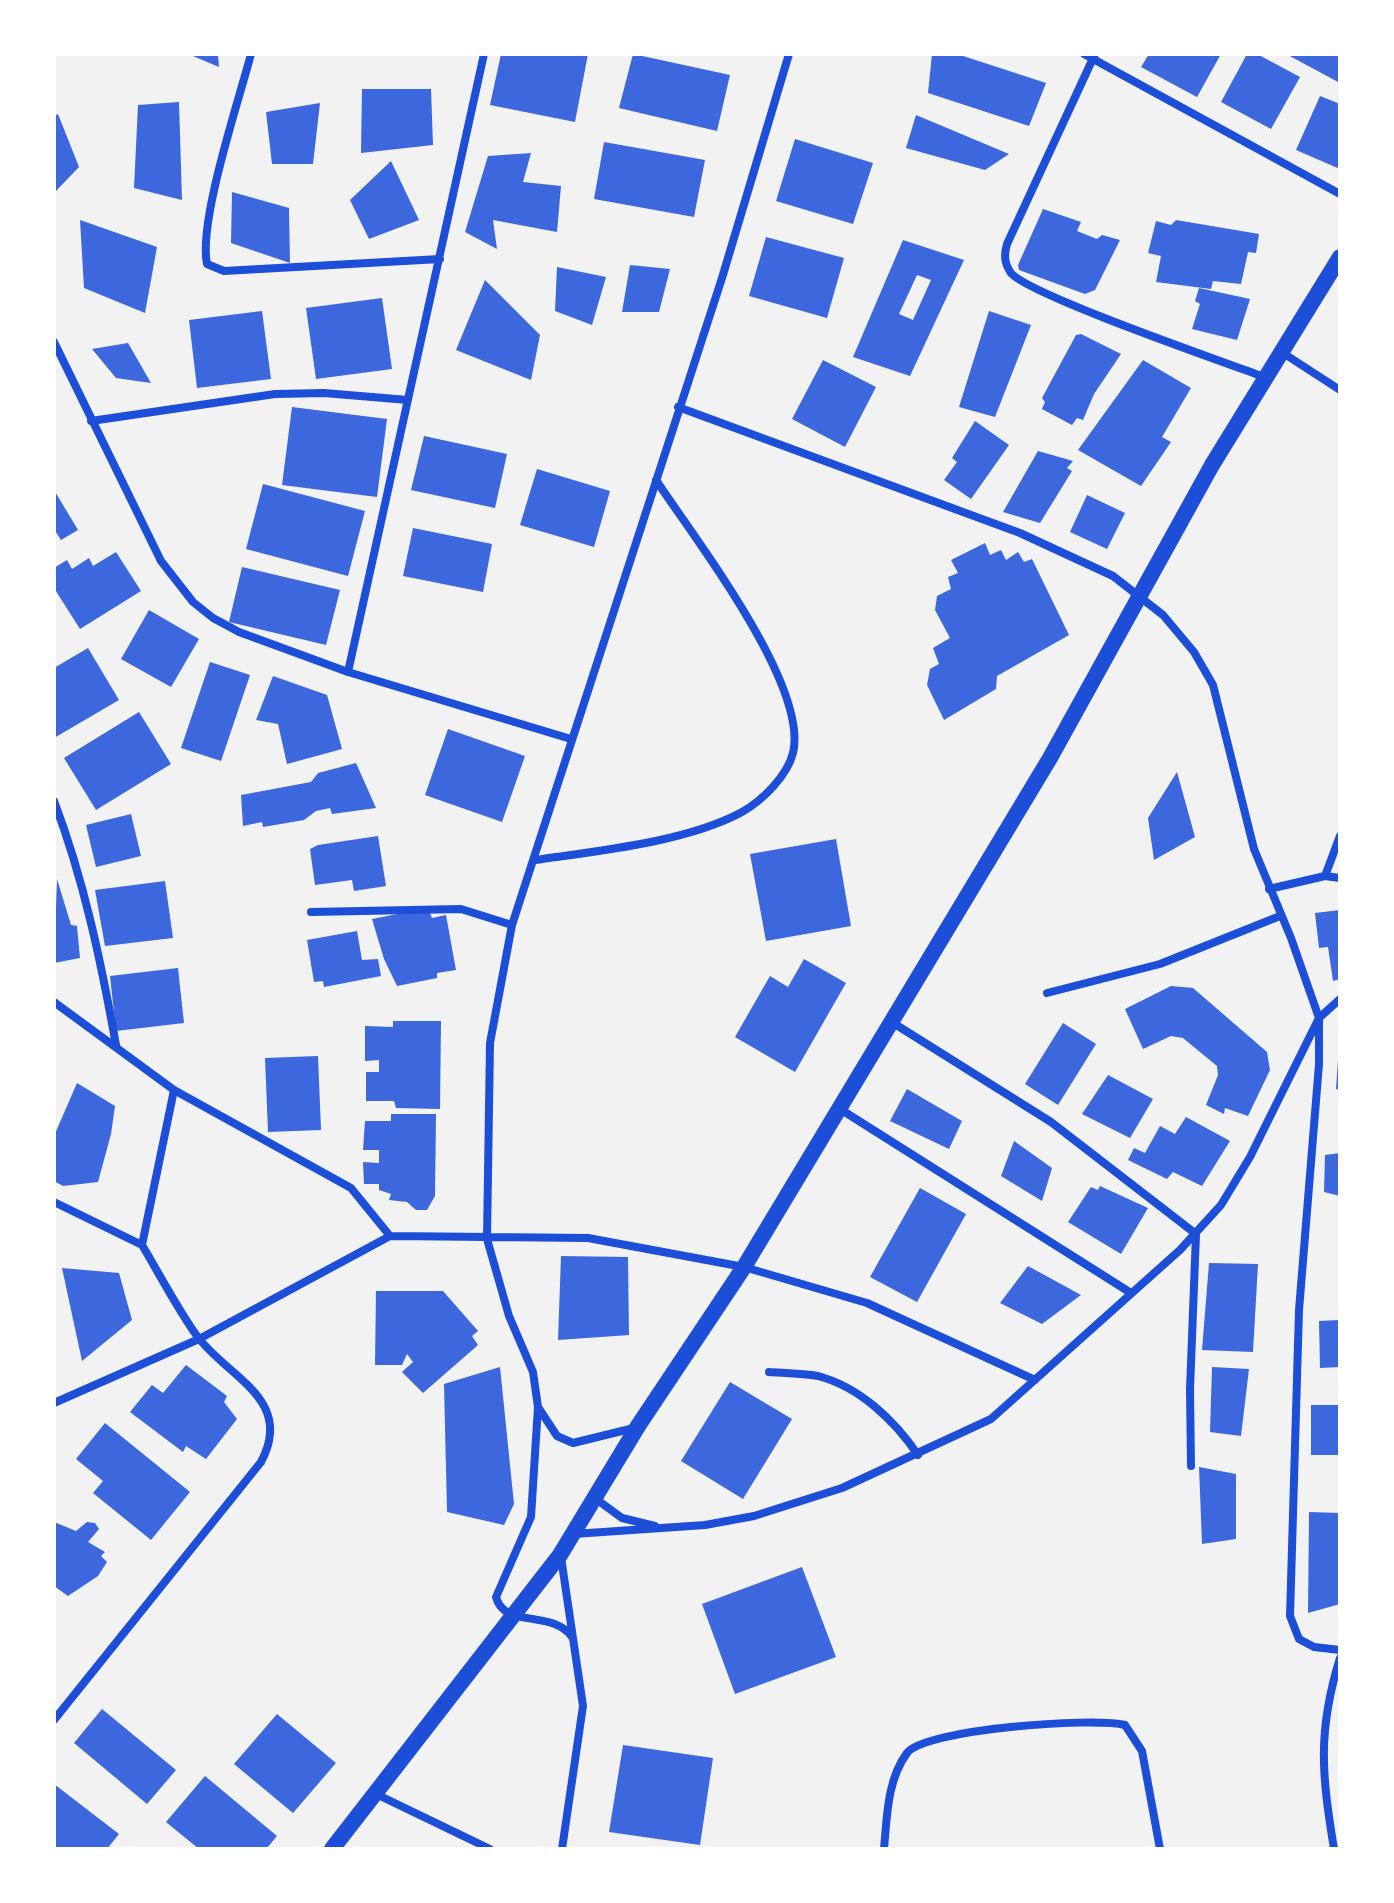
<!DOCTYPE html>
<style>
body{margin:0}
#map{position:relative;width:1394px;height:1903px;overflow:hidden;background:#f2f2f2;font-family:"Sofia Sans Condensed",sans-serif}
canvas{display:block}
.frame{position:absolute;inset:0;border:56px solid #fff;pointer-events:none}
</style>
<div id="map">
<canvas width="1394" height="1903"></canvas>
<div class="frame"></div>
</div>
<script>
const context = document.querySelector('canvas').getContext('2d');
context.lineJoin = 'round';
function fillPath(path, color) { context.fillStyle = color; context.fill(path, 'evenodd'); }
function strokePath(path, color, width, dash) { context.strokeStyle = color; context.lineWidth = width; context.lineCap = dash ? 'butt' : 'round'; context.setLineDash(dash || []); context.stroke(path); }
fillPath(new Path2D(`
 M 188,54 L 218,54 L 219,67 Z
 M 501,54 L 588,54 L 575,122 L 490,105 Z
 M 633,54 L 730,75 L 717,131 L 619,108 Z
 M 932,54 L 957,54 L 1046,83 L 1029,126 L 928,93 Z
 M 1149,54 L 1221,54 L 1197,97 L 1141,67 Z
 M 1247,54 L 1257,54 L 1300,77 L 1271,129 L 1221,102 Z
 M 1286,54 L 1340,54 L 1340,83 Z
 M 362,89 L 431,89 L 433,145 L 361,153 Z
 M 1320,96 L 1340,104 L 1340,169 L 1296,150 Z
 M 179,102 L 182,200 L 134,188 L 138,105 Z
 M 320,103 L 313,164 L 272,164 L 266,112 Z
 M 58,114 L 79,167 L 54,193 L 54,116 Z
 M 916,115 L 1009,154 L 985,170 L 906,148 Z
 M 795,139 L 873,163 L 853,224 L 776,201 Z
 M 604,142 L 705,160 L 694,217 L 594,199 Z
 M 531,153 L 523,182 L 561,186 L 557,232 L 493,220 L 497,249 L 465,232 L 488,156 Z
 M 391,161 L 419,220 L 369,239 L 350,200 Z
 M 232,192 L 289,208 L 290,263 L 231,243 Z
 M 1043,209 L 1081,222 L 1077,231 L 1097,239 L 1102,235 L 1120,240 L 1095,290 L 1085,294 L 1019,270 L 1018,265 Z
 M 80,220 L 157,247 L 145,313 L 84,288 Z
 M 1176,220 L 1259,234 L 1256,253 L 1248,252 L 1241,284 L 1213,281 L 1211,289 L 1156,282 L 1161,256 L 1148,253 L 1156,221 L 1171,225 Z
 M 766,237 L 844,258 L 827,318 L 749,296 Z
 M 903,240 L 964,260 L 910,376 L 853,357 ZM 917,275 L 931,280 L 913,320 L 899,314 Z
 M 630,265 L 670,269 L 659,312 L 622,312 Z
 M 557,267 L 606,277 L 592,325 L 555,311 Z
 M 485,280 L 540,335 L 531,380 L 456,350 Z
 M 1199,288 L 1250,299 L 1237,340 L 1192,329 L 1200,304 L 1195,301 Z
 M 382,298 L 392,369 L 316,379 L 306,308 Z
 M 262,311 L 271,379 L 197,388 L 189,320 Z
 M 989,311 L 1031,325 L 995,417 L 959,407 Z
 M 1081,334 L 1121,354 L 1094,394 L 1083,420 L 1077,418 L 1072,425 L 1042,409 L 1045,402 L 1042,398 L 1076,335 Z
 M 128,343 L 151,383 L 116,378 L 92,349 Z
 M 823,360 L 876,387 L 845,447 L 792,419 Z
 M 1143,360 L 1191,388 L 1162,437 L 1171,442 L 1141,486 L 1078,450 Z
 M 292,407 L 387,419 L 377,497 L 282,485 Z
 M 975,421 L 1009,445 L 971,499 L 944,480 L 957,462 L 952,458 Z
 M 424,436 L 507,454 L 495,508 L 411,490 Z
 M 1038,451 L 1073,461 L 1067,468 L 1072,471 L 1040,523 L 1003,512 Z
 M 537,469 L 610,491 L 594,547 L 520,525 Z
 M 263,484 L 365,511 L 348,576 L 246,549 Z
 M 54,490 L 78,530 L 61,540 L 54,529 Z
 M 1087,495 L 1125,513 L 1107,549 L 1070,532 Z
 M 413,528 L 492,544 L 483,592 L 403,576 Z
 M 985,543 L 990,555 L 1001,550 L 1006,560 L 1018,552 L 1024,562 L 1032,559 L 1069,635 L 997,676 L 996,689 L 944,720 L 927,685 L 930,669 L 939,664 L 933,648 L 950,638 L 935,610 L 937,596 L 951,589 L 948,577 L 958,573 L 951,560 Z
 M 116,552 L 141,591 L 80,629 L 54,588 L 54,568 L 67,560 L 72,569 L 89,558 L 93,566 Z
 M 242,567 L 340,590 L 326,645 L 229,622 Z
 M 149,610 L 199,639 L 171,687 L 121,659 Z
 M 88,648 L 119,700 L 54,738 L 54,668 Z
 M 210,662 L 250,675 L 221,761 L 181,748 Z
 M 273,676 L 327,695 L 342,749 L 287,764 L 278,724 L 256,720 Z
 M 139,712 L 171,764 L 96,810 L 64,758 Z
 M 448,729 L 525,756 L 502,822 L 425,795 Z
 M 356,763 L 376,808 L 332,814 L 330,808 L 316,811 L 304,820 L 263,827 L 262,822 L 243,826 L 241,795 L 311,782 L 318,773 Z
 M 1177,772 L 1195,837 L 1154,860 L 1148,818 Z
 M 131,814 L 141,856 L 96,867 L 86,825 Z
 M 378,836 L 386,886 L 354,891 L 352,880 L 315,885 L 310,849 L 318,845 Z
 M 836,839 L 851,926 L 766,941 L 750,854 Z
 M 57,879 L 71,925 L 77,926 L 80,958 L 54,963 Z
 M 165,881 L 173,938 L 105,946 L 95,890 Z
 M 428,908 L 432,918 L 446,915 L 456,970 L 437,973 L 437,978 L 397,986 L 384,959 L 372,919 Z
 M 1340,910 L 1340,979 L 1333,981 L 1328,947 L 1319,948 L 1315,913 Z
 M 357,931 L 362,960 L 378,959 L 381,976 L 324,987 L 323,981 L 314,982 L 307,940 Z
 M 804,959 L 846,983 L 795,1072 L 735,1037 L 770,976 L 788,987 Z
 M 178,968 L 184,1023 L 116,1031 L 110,976 Z
 M 1171,986 L 1193,988 L 1267,1052 L 1270,1070 L 1248,1116 L 1225,1108 L 1224,1114 L 1206,1105 L 1218,1075 L 1217,1066 L 1183,1038 L 1171,1036 L 1143,1049 L 1125,1009 Z
 M 393,1021 L 441,1021 L 440,1109 L 396,1108 L 394,1101 L 366,1101 L 366,1072 L 379,1072 L 379,1060 L 365,1061 L 365,1026 L 393,1027 Z
 M 1063,1023 L 1096,1044 L 1058,1105 L 1025,1084 Z
 M 318,1056 L 321,1130 L 268,1132 L 265,1058 Z
 M 1338,1060 L 1340,1060 L 1340,1090 L 1336,1089 Z
 M 1108,1075 L 1153,1099 L 1130,1138 L 1082,1114 Z
 M 77,1083 L 115,1106 L 111,1134 L 98,1182 L 63,1186 L 54,1181 L 54,1136 Z
 M 907,1089 L 962,1121 L 949,1149 L 890,1121 Z
 M 391,1114 L 436,1114 L 435,1196 L 427,1210 L 416,1210 L 407,1202 L 389,1200 L 391,1194 L 379,1190 L 379,1184 L 364,1184 L 363,1162 L 379,1163 L 379,1150 L 363,1150 L 365,1121 L 391,1121 Z
 M 1186,1117 L 1230,1141 L 1202,1186 L 1173,1172 L 1167,1179 L 1128,1160 L 1134,1148 L 1145,1153 L 1160,1126 L 1175,1134 Z
 M 1014,1141 L 1052,1168 L 1042,1201 L 1001,1176 Z
 M 1340,1153 L 1340,1196 L 1324,1192 L 1325,1155 Z
 M 1100,1186 L 1148,1208 L 1121,1254 L 1068,1222 L 1091,1187 L 1098,1190 Z
 M 920,1188 L 966,1214 L 917,1302 L 870,1277 Z
 M 561,1256 L 628,1257 L 629,1335 L 558,1340 Z
 M 1209,1263 L 1258,1264 L 1253,1352 L 1202,1350 Z
 M 1028,1266 L 1081,1295 L 1042,1324 L 1000,1303 Z
 M 62,1268 L 119,1273 L 132,1320 L 82,1361 Z
 M 376,1291 L 443,1291 L 478,1331 L 472,1336 L 478,1345 L 423,1393 L 402,1372 L 413,1362 L 407,1354 L 402,1365 L 375,1365 Z
 M 1340,1320 L 1340,1367 L 1320,1368 L 1319,1321 Z
 M 186,1365 L 227,1396 L 224,1402 L 237,1419 L 206,1459 L 186,1446 L 183,1452 L 130,1412 L 152,1385 L 163,1393 Z
 M 500,1367 L 514,1504 L 504,1525 L 447,1512 L 444,1384 Z
 M 1212,1367 L 1249,1369 L 1241,1436 L 1210,1432 Z
 M 730,1382 L 792,1419 L 743,1499 L 681,1461 Z
 M 1311,1405 L 1340,1405 L 1340,1455 L 1311,1455 Z
 M 105,1423 L 190,1492 L 151,1540 L 93,1493 L 103,1481 L 76,1459 Z
 M 1199,1467 L 1236,1474 L 1236,1539 L 1202,1544 Z
 M 1309,1512 L 1340,1513 L 1340,1604 L 1308,1613 Z
 M 54,1522 L 76,1531 L 87,1522 L 95,1523 L 99,1529 L 88,1542 L 105,1552 L 101,1556 L 107,1562 L 98,1576 L 68,1596 L 54,1586 Z
 M 802,1567 L 836,1657 L 735,1694 L 702,1604 Z
 M 102,1709 L 176,1770 L 147,1804 L 74,1743 Z
 M 277,1714 L 336,1763 L 293,1813 L 234,1764 Z
 M 623,1745 L 713,1758 L 700,1845 L 609,1832 Z
 M 205,1776 L 277,1836 L 266,1849 L 199,1849 L 166,1822 Z
 M 54,1784 L 119,1834 L 107,1849 L 54,1849 Z`), '#3d67dc');
strokePath(new Path2D(`
 M 251,54 C 239,100 198,222 207,264 L 224,271 L 440,259
 M 1084,54 L 1340,194
 M 1095,54 L 1007,244 C 1004,255 1004,263 1011,273 C 1029,295 1227,363 1267,378
 M 54,342 L 161,561 L 193,602 L 213,618 L 239,632 L 348,672 L 571,739
 M 1283,353 L 1340,390
 M 678,407 L 1020,533 L 1113,576 L 1163,615 L 1194,652 L 1213,685 L 1254,849 L 1291,938 L 1319,1018 L 1319,1064 L 1299,1310 L 1290,1616 L 1299,1639 L 1314,1647 L 1340,1650
 M 91,421 L 275,394 L 324,393 L 408,400
 M 348,672 L 484,54
 M 54,801 C 84,880 101,962 116,1045
 M 535,860 C 597,851 687,842 742,812 C 763,800 787,776 793,753 C 809,685 694,538 656,480
 M 1325,876 L 1340,836
 M 1269,889 L 1325,876 L 1340,878
 M 311,912 L 461,909 L 512,925
 M 1047,993 L 1160,964 L 1280,916
 M 54,1002 L 174,1090 L 351,1188 L 390,1236
 M 890,1021 L 1051,1122 L 1196,1234 L 1190,1389 L 1191,1466
 M 840,1109 L 1131,1293
 M 54,1202 L 142,1245
 M 769,1372 C 784,1373 803,1373 818,1376 C 860,1387 895,1421 918,1455
 M 54,1403 L 199,1339 L 390,1236 L 588,1238 L 744,1267 L 867,1303 L 1035,1380
 M 538,1407 L 531,1517 L 496,1597 C 504,1629 552,1609 572,1637
 M 634,1428 L 573,1443 L 557,1436 L 538,1407 L 533,1372 L 509,1316 L 487,1239 L 490,1043 L 512,925 L 722,278 L 789,54
 M 596,1499 L 622,1518 L 655,1526
 M 574,1534 L 705,1525 L 754,1516 L 842,1488 L 991,1419 L 1180,1250 L 1221,1205 L 1250,1157 L 1319,1018 L 1340,999
 M 561,1557 L 583,1706 L 562,1849
 M 54,1720 L 261,1462 C 295,1399 227,1377 197,1336 C 177,1308 160,1275 142,1245 L 174,1090
 M 376,1794 L 490,1849
 M 884,1849 C 887,1817 887,1780 907,1753 C 925,1729 1092,1717 1125,1725 L 1142,1751 L 1160,1849
 M 1334,1849 C 1322,1775 1317,1732 1340,1658`), '#1d4ed8', 8);
strokePath(new Path2D(`
 M 332,1849 L 560,1555 L 638,1426 L 744,1267 L 1050,758 L 1212,465 L 1340,257`), '#1d4ed8', 16);
</script>
